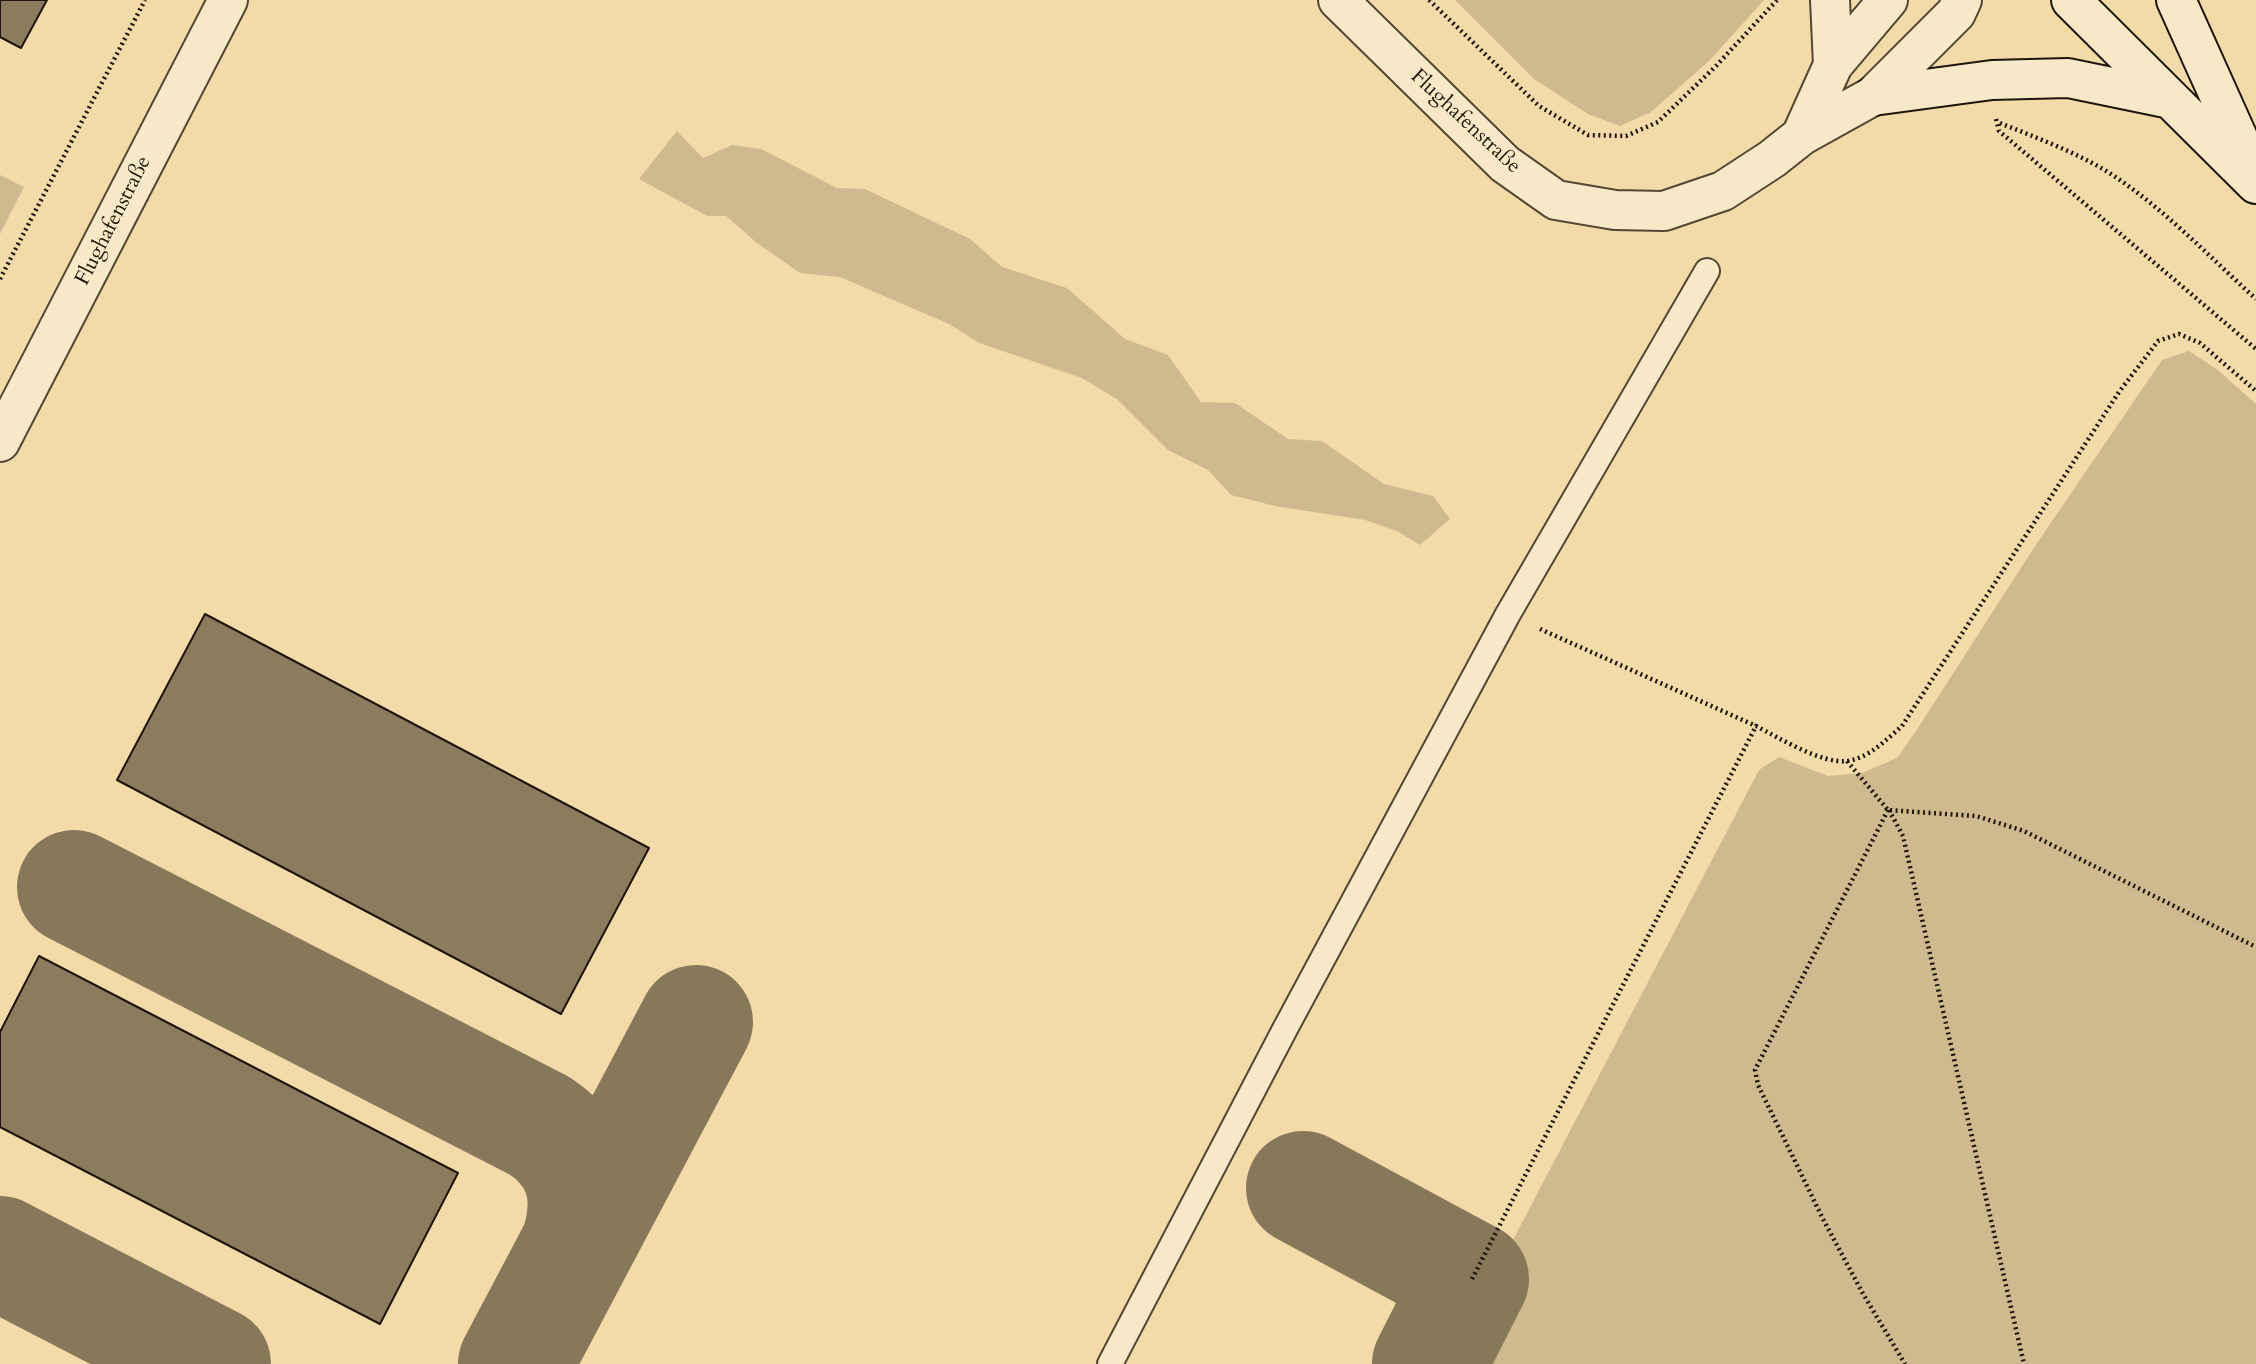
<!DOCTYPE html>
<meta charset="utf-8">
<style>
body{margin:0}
canvas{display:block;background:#f2dba9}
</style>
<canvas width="2256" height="1364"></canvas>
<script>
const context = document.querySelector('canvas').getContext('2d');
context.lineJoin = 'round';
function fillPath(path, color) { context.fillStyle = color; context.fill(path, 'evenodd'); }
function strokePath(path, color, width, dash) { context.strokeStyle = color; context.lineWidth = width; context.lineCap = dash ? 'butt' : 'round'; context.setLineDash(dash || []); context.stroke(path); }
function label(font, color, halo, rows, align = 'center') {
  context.font = font + ' Cardo,serif'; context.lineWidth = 6; context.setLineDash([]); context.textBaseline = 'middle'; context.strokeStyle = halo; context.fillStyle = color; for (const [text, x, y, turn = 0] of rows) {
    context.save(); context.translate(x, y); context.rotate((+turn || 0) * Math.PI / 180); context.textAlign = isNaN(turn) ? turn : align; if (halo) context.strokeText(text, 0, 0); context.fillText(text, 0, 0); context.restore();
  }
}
fillPath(new Path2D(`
 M 1455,0 L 1764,0 L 1710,60 L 1651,112 L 1620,126 L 1588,114 L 1534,79 Z
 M 677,131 L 703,158 L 732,145 L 761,149 L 837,188 L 865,189 L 970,239 L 1002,267 L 1067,288 L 1125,339 L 1168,355 L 1201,402 L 1235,403 L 1288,439 L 1322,441 L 1384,484 L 1433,496 L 1450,519 L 1420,545 L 1397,531 L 1365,520 L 1275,506 L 1231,495 L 1208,470 L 1168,450 L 1118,400 L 1082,378 L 979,343 L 949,324 L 840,277 L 800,273 L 757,243 L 726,216 L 707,216 L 639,179 Z
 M 0,175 L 24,187 L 0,234 Z
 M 2189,351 L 2218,370 L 2256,404 L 2256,1364 L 1448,1364 L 1759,770 L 1779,757 L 1828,776 L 1862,773 L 1897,758 L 1918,728 L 2035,546 L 2162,360 Z`), '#ceba8e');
strokePath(new Path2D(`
 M 74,887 L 540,1126 C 583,1155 593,1195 578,1244
 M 1303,1188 L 1472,1279 L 1429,1364
 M 0,1253 L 214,1364
 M 515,1364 L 696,1022`), '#88785a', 114);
const building = new Path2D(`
 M 0,0 L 47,0 L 21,48 L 0,37 Z
 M 205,614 L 649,848 L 561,1014 L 117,780 Z
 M 39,956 L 458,1173 L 380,1324 L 0,1127 L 0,1032 Z`);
fillPath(building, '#8c7c5e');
strokePath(building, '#1e160c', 2);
const lane = new Path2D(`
 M 1110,1364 L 1285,1029 L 1508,614 L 1707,271`);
const street = new Path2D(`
 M 1338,0 L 1505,164 L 1556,200 L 1615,210 L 1664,211 L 1723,191 L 1772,159 L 1801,136 L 1873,96 L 1956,13 L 1962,0
 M 1830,0 L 1833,65
 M 1801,136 L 1833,65 L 1888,0
 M 0,442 L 228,0`);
const secondary = new Path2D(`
 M 2071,0 L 2256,184
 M 2176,0 L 2252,169
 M 1873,96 L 1992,80 L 2068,78 L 2170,99`);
strokePath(lane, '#534733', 28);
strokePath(street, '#534733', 42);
strokePath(secondary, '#1e160c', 42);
strokePath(new Path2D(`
 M 1429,0 L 1539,106 L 1588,135 L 1626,136 L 1658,122 L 1716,66 L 1777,0
 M 1996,119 L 1999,131 L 2256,349
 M 2000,123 C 2039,139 2082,154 2117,178 C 2167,212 2211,258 2256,299
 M 0,279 L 145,0
 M 1540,629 L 1756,726
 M 1847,761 L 1888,810 L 1976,816 L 2024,831 L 2256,947
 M 1888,810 L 1755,1070 L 1758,1085 L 1823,1219 L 1862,1292 L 1905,1364
 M 1889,810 L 1903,836 L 2024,1364
 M 1472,1279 L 1756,726 C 1779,738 1822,764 1847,761 C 1869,758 1886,740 1902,726 L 2119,392 L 2158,341 L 2179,334 L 2200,343 L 2256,391`), '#1e160c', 4.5, [2, 3.5]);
strokePath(lane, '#f7e8c7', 24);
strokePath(street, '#f7e8c7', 38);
strokePath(secondary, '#f7e8c7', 38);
label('21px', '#1e160c', '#f7e8c7', [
 ["Flughafenstraße",1465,122,43],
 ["Flughafenstraße",114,221,-63]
]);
</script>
